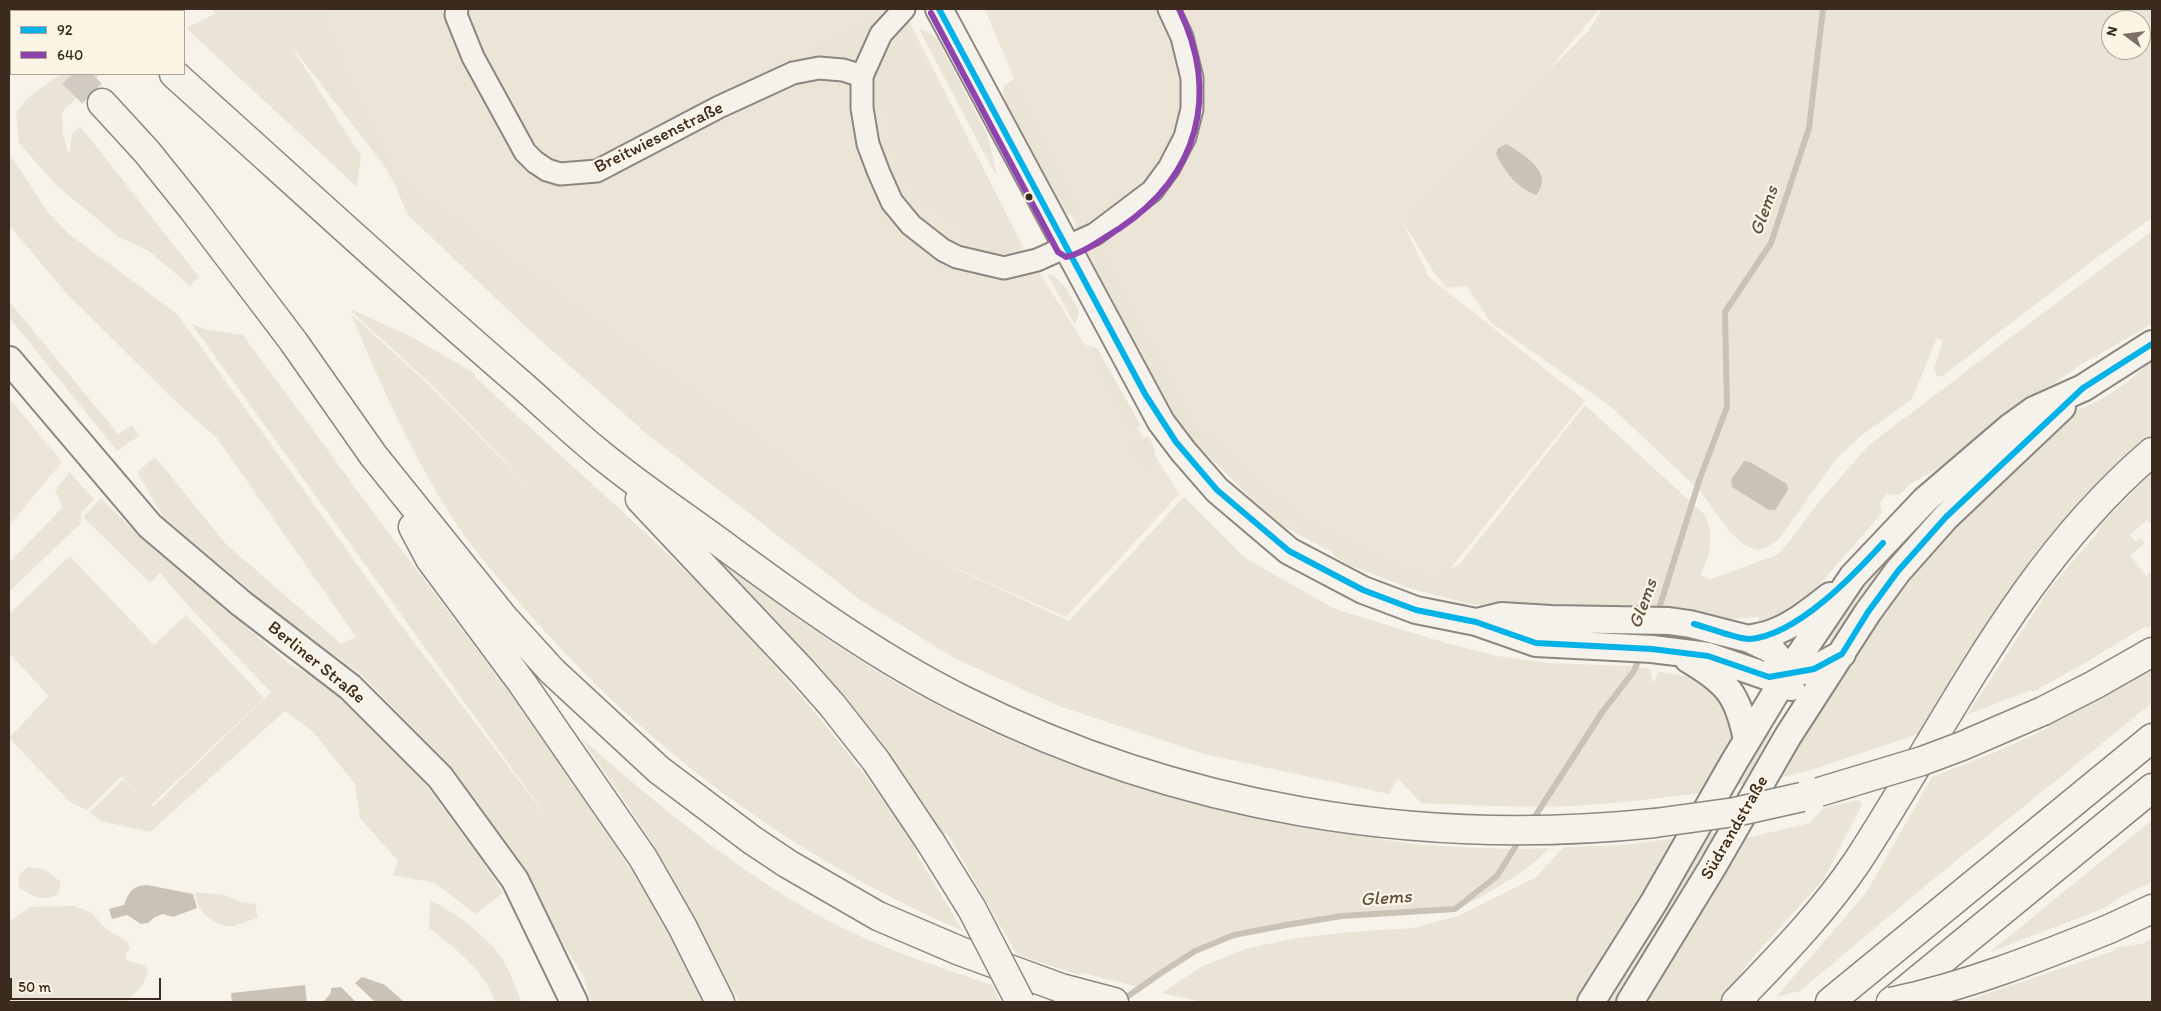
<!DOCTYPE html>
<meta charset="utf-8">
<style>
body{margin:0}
#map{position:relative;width:2161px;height:1011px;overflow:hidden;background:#f7f3ea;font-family:Itim,sans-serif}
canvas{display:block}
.frame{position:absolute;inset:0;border:10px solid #3b2a1e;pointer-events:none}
.legend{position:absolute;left:10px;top:10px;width:175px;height:65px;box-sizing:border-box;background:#fcf5e5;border:1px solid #afa495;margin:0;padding:6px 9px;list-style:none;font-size:15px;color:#3b2a1e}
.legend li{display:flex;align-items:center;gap:10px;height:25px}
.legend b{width:25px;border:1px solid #afa495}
.north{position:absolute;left:2101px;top:10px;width:50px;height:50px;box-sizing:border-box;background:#fcf5e5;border:1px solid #afa495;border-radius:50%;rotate:285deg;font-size:14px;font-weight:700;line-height:20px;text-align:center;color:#3b2a1e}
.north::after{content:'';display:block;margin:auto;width:18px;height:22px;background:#7d7065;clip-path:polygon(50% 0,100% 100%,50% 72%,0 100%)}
.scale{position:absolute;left:10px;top:978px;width:151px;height:22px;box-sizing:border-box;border:2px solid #3b2a1e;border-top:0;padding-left:6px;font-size:15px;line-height:18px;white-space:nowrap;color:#3b2a1e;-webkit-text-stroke:4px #fcf5e5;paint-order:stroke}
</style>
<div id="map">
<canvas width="2161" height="1011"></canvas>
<div class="frame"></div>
<ul class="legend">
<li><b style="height:6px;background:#03b2e7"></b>92</li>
<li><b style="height:6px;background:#8e44ad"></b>640</li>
</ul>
<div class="north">N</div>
<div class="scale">50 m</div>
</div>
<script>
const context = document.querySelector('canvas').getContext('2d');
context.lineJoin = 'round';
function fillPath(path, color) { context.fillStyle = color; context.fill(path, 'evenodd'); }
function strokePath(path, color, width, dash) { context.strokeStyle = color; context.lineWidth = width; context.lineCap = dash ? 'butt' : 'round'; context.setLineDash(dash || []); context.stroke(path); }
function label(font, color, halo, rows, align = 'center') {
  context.font = font + ' Itim,sans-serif'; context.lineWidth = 4.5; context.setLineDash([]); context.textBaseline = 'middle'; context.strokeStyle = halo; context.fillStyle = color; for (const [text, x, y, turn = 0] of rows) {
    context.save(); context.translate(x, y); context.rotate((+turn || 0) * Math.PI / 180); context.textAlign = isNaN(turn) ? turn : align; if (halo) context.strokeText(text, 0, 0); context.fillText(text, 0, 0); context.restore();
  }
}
fillPath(new Path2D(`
 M 321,9 L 903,9 L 1022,245 L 1179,494 L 1066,617 L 926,555 L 397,174 Z
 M 985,9 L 1599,9 L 1489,143 L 1401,219 L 1429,277 L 1585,401 L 1434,589 L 1361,567 L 1276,523 L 1191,439 L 1089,257 Z
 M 9,398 L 62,462 L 9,526 Z`), '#ebe4d7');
fillPath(new Path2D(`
 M 9,9 L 49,9 L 45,11 L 11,11 L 11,31 L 9,33 Z
 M 213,9 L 321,9 L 397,174 L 926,555 L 1069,621 L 1184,497 L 1245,558 L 1335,609 L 1446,643 L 1497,656 L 1550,663 L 1629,666 L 1650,669 L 1653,683 L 1659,672 L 1683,676 L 1684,674 L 1701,681 L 1726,702 L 1733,732 L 1724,756 L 1701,793 C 1658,798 1615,804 1571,806 C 1521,808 1471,805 1421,803 L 1398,778 L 1389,794 L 1204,754 L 1059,706 L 954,658 L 862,601 L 648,435 L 527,328 L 407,214 L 395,184 L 383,164 L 289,43 L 361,156 L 357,187 L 186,28 L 215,14 Z
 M 1602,9 L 2152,9 L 2152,218 L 2100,255 L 1941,377 L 1937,376 L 1934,369 L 1943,340 L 1937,338 L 1912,399 L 1862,435 L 1837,458 L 1778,540 L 1765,548 L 1757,550 L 1743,544 L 1730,532 L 1701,492 L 1610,406 L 1490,322 L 1467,286 L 1447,288 L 1433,271 L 1401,219 L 1589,30 ZM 2111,20 L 2141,20 L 2141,50 L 2111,50 Z
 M 875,15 L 877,18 L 857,53 L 845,57 L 808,57 L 808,50 Z
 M 908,29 L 1022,245 C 1000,259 985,252 962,246 L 968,231 C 908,201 896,174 887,110 L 871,109 C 875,79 879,45 908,29 Z
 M 919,29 L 927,31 L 937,39 L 987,134 L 997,174 L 994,172 Z
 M 61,74 L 101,74 L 62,112 L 63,135 L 69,155 L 72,134 L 80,126 L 199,277 L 190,286 L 149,251 L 119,237 L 57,186 L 19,143 L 16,114 L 26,99 Z
 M 1014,79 L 1083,218 L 1067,214 L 1061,207 L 1007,107 L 1003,93 L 1004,85 Z
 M 9,153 L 47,211 L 69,234 L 178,315 L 397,620 L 555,828 L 191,323 L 204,329 L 243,335 L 379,520 L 570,773 L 689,963 L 709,1002 L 591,1002 L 583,976 L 478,804 L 440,758 L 360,673 L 294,627 L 163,517 L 137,472 L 155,457 L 226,544 L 341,644 L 356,637 L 216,437 L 176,402 L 66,293 L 9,225 Z
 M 2152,231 L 2152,324 L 2082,364 L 2050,386 L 1957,458 L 1912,483 L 1899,495 L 1887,494 L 1880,503 L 1882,513 L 1807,599 L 1792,611 L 1760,624 L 1758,617 L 1730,619 L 1713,617 L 1712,614 L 1664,609 L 1500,609 L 1466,603 L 1412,589 L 1349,565 L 1335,556 L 1326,542 L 1302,528 L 1259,498 L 1226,465 L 1199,450 L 1176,419 L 1096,274 L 1092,253 L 1097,244 L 1204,440 L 1213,436 C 1261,493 1326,536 1395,563 C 1405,567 1417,574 1427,576 C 1437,577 1450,569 1459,565 L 1585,405 L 1705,515 C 1715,536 1710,556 1700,576 L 1711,579 L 1777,555 L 1789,542 L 1822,498 L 1870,444 Z
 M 1047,274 L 1054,276 L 1063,284 L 1077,307 L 1079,314 L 1075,325 Z
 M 9,301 L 118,434 L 132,425 L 139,436 L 117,451 L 9,317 Z
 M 353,310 L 412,337 L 476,374 L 474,376 C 533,431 593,484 652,539 C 751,633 843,738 919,851 L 916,853 L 963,931 C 794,858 646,749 526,610 C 501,581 476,554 455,522 C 413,457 381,386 351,314 L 431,387 L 550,508 L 432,385 L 352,312 Z
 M 1086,345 L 1097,348 L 1141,426 L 1131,429 Z
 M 2152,359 L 2152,441 L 1924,732 L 1814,769 L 1775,779 L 1902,577 L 2075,411 C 2105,400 2130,382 2152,359 Z
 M 1148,436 C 1157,450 1159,462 1148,476 L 1129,448 Z
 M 69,472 L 94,499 L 81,513 L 81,523 L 9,592 L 9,563 L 63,507 L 55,491 Z
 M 2152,473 L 2152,525 L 2147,520 L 2130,535 L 2136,542 L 2141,538 L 2145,543 L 2130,555 L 2146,576 L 2152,571 L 2152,625 L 2148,628 L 2146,626 L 2083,664 L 2033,692 L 2031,690 L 1967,715 L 2050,588 L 2099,531 L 2097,528 Z
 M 101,498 L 140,537 L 291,665 L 346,693 L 423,781 L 483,862 L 503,893 L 475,914 L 435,883 L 393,875 L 398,861 L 360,818 L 355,784 L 313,732 L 285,711 L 150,832 L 101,821 L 90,812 L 123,779 L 138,793 L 122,776 L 87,810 L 70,802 L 9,738 L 49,696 L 9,653 L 9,614 L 70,556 L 154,645 L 186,615 L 264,698 L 151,805 L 153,807 L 271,692 L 190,608 L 160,573 L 150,583 L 83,517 Z
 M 1923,517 L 1930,523 L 1833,643 L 1824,637 L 1857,590 Z
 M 703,549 L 706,549 C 774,602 843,654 920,696 C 1053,769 1203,814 1354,835 C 1377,838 1400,843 1424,845 C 1453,847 1482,848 1512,849 L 1494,876 L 1454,908 L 1341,914 L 1263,927 L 1225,937 L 1195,949 L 1160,971 L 1138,987 L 1082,973 L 1079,975 L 1021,956 L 1016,953 L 947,833 L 943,835 L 903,773 L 855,712 L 787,632 Z
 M 2152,668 L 2152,703 L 1930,882 L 1800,991 L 1776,997 L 1866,893 L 1932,777 L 2003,749 L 2048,728 L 2047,725 Z
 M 1768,729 L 1772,732 L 1744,784 L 1730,787 Z
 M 581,738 C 658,805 737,872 827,920 C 880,948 936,966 992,985 L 1000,1002 L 739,1002 L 670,873 L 642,827 Z
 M 1859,800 L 1862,805 L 1824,879 L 1749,962 L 1720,1002 L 1641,1002 L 1742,839 L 1810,823 L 1823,808 Z
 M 2152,820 L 2152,882 L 2122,896 L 2102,909 L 1990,952 Z
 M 1715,833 L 1614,1002 L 1608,1002 L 1709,834 Z
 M 1678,838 L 1600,968 L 1577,1002 L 1203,1002 L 1162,993 L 1201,967 L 1245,949 L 1297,938 L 1350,932 L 1413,928 L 1458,916 L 1536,877 L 1564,847 L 1624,845 Z
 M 1549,848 C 1523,876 1489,892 1456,910 L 1498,877 L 1516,849 Z
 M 27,867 L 46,870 L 61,882 L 58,894 C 43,903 31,896 19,887 L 19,875 Z
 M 195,892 L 224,895 L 241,902 L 255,904 L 258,918 C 249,920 240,925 232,926 C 220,927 204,917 199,907 C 197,903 196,897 195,892 Z
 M 430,900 C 453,911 486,935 500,956 C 510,970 515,986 521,1002 L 495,1002 C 486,971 453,947 429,928 Z
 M 74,906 L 92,913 L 106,929 L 128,942 L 130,950 L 126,952 L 126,960 L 145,966 L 148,972 C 143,986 138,992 126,1000 L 127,1002 L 9,1002 L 9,920 L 10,921 L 30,907 Z
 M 2152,939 L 2152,1002 L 1962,1002 L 2116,950 L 2115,948 L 2141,944 Z`), '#eae4d7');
fillPath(new Path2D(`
 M 1507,144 C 1524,155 1555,173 1536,195 C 1517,188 1505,172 1496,154 L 1498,148 Z
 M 1744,461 L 1750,462 L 1787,484 L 1788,490 L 1775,510 L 1769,510 L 1732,487 L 1731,480 Z
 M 147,885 L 193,894 L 197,908 L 173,917 L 163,914 L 155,917 L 148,923 L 141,924 L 127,915 L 112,919 L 109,909 L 124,905 C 129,892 132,886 147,885 Z
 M 362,977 L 385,985 L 403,1001 L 375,1002 L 355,983 Z
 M 305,985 L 307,1002 L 232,1002 L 231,993 Z
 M 341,987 L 356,1002 L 323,1002 L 331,993 L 331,988 Z`), '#cac2b5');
strokePath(new Path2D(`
 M 1657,615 L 1700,478 L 1727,407 L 1725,312 L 1771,243 L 1809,128 L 1823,9
 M 1532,821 L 1603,711 L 1634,671 L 1641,654
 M 1121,1001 L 1161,973 L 1195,951 L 1234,935 L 1286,925 L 1342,916 L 1455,909 L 1497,876 L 1522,836`), '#cac2b5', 6);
strokePath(new Path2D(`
 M 99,9 L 102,11
 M 9,13 L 11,16
 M 72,74 L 102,103`), '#d1cbc1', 28, [28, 14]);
const minor = new Path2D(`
 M 457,9 L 456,15 L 473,57 L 525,152 L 535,162 L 547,170 L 560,174 L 597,171 L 719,107 L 793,73 L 819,68 L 843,70 L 862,76
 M 904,9 L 881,34 L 862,76 L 862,108 L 868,144 L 879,173 L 892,202 L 911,225 L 943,250 L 957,257 L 1004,268 L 1037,260 L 1095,234 L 1152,191 L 1169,168 L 1185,137 L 1192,109 L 1192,78 L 1182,37 L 1169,9
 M 58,11 L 61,9
 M 9,43 L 11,41`);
const major = new Path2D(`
 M 939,9 L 1161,422 L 1183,451 L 1217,490 L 1289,551 L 1363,590 L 1416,610 L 1476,622 L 1536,643 L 1652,649 L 1708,656 L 1769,677 L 1814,669 L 1842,654
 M 9,360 L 150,526 L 242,604 L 350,687 L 440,777 L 515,880 L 574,1002
 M 1481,621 L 1501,616 L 1551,619 L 1669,621 L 1690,624 L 1749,639 L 1772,650 L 1785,666 L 1791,687
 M 1749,639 C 1756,637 1765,636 1772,633 C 1794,625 1812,610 1830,596
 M 1688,659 C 1727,682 1738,694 1747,740
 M 1591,1002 L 1654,902 L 1734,762 L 1787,674 L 1853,576 L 1925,500 L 2009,428 L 2034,410 L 2083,388 L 2152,344
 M 1630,1002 L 1712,868 L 1788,736 L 1868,612 L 1898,571 L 1946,517 L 2062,407`);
const highway = new Path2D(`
 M 174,74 C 288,176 400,280 516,380 C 544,404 571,431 600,454 C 640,487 684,516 726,547 C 802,603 880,659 965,701 C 1179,808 1418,848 1655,823
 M 102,103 L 147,152 L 192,208 L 293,341 L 373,455 L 504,618 L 552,671 L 659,770 L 752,840 L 788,864 L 878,916 L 960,951 L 1061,988 L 1114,1002
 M 640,499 L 802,671 L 832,705 L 876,761 L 931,843
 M 413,527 L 430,559 L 522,683 L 643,858 L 682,926 L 720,1002
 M 2043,711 L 2094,685 L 2152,652
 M 2109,929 L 2152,909
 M 1736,1002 C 1779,957 1822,914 1857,862 C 1951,718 2019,566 2152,452
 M 1830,1002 L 2152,738
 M 1891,1002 L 2152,788`);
strokePath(minor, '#8b867f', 25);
strokePath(major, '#8b867f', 30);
strokePath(highway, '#8b867f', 31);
strokePath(minor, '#f5f2ec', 21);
strokePath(major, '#f5f2ec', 26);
strokePath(highway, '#f5f2ec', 28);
const highwayBridge = new Path2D(`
 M 1819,792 L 1922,761 L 1962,746 L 2043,711
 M 1655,823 L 1735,812 L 1802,797
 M 931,843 L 972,909 L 1020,1002
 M 1891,1002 C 1966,986 2038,958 2109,929`);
strokePath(highwayBridge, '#8b867f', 31, []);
strokePath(highwayBridge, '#f5f2ec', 28);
strokePath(new Path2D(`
 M 939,9 L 1145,394 L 1176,442 L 1217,490 L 1289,551 L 1363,590 L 1416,610 L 1476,622 L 1536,643 L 1652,649 L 1708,656 L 1769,677 L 1814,669 L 1842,654 L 1868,612 L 1898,571 L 1946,517 L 2083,388 L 2152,344
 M 1694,624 C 1707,627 1739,640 1750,639 C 1797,635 1853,576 1883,543`), '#03b2e7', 6);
strokePath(new Path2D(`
 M 931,13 L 1058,252 L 1066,257 C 1084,253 1104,238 1120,228 C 1199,175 1220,94 1179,9`), '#8e44ad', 6);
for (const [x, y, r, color] of [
 [1029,197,4.5,"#3b2a1e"]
]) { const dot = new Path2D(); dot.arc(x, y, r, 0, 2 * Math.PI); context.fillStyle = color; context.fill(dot); strokePath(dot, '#fcf5e5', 2); }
label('18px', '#3b2a1e', '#fcf5e5', [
 ["Breitwiesenstraße",659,138,-26],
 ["Berliner Straße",316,663,39],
 ["Südrandstraße",1735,828,-60]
]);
label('italic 19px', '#605144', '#fcf5e5', [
 ["Glems",1765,211,-70],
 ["Glems",1644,604,-70],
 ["Glems",1386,899,-4]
]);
</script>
